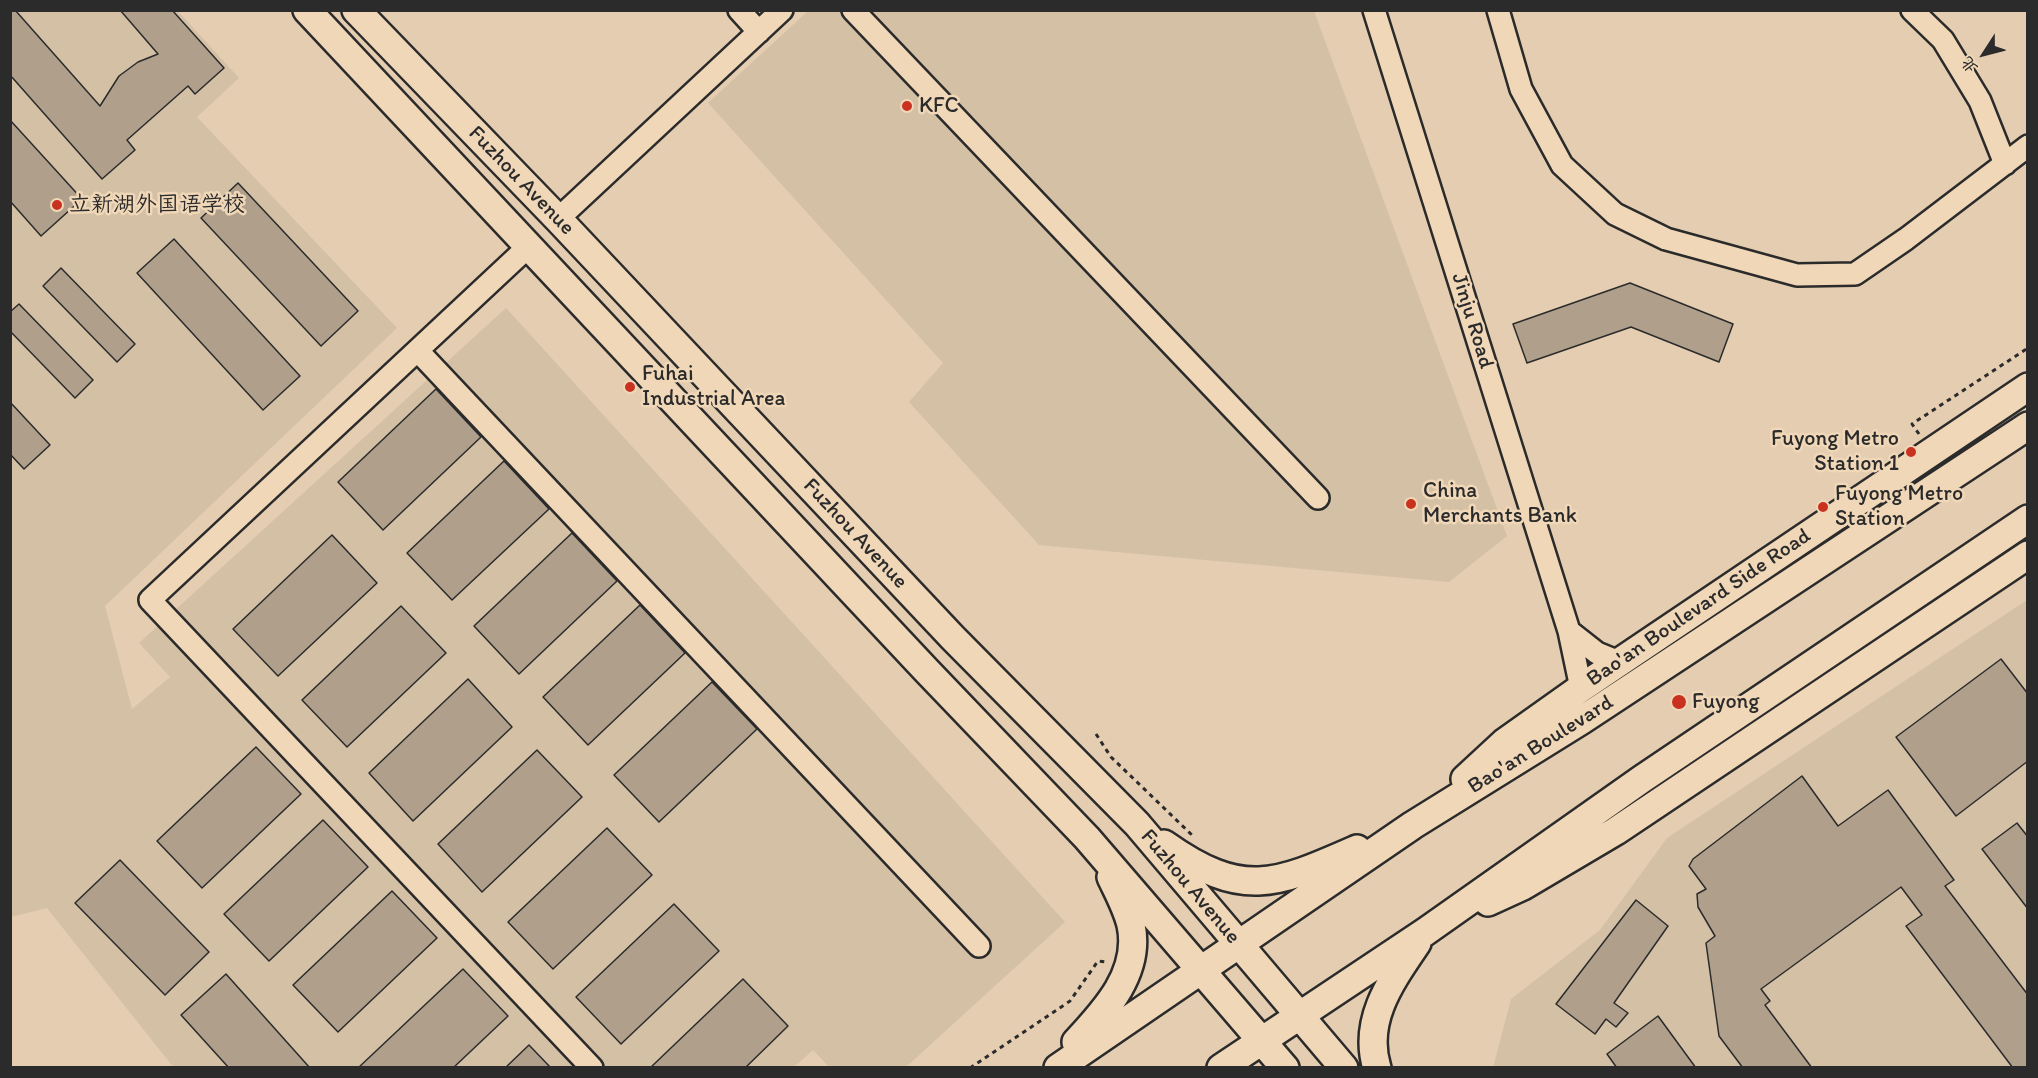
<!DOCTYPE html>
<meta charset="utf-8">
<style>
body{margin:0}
#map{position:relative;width:2038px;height:1078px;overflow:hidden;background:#e4cdb0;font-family:Itim,"LXGW WenKai TC",sans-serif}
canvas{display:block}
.frame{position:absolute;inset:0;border:12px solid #2b2b2b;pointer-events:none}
.north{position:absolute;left:1954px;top:24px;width:60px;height:60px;-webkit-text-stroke:4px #f0d7b8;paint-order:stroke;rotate:234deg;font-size:16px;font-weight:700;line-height:24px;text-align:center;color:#2b2b2b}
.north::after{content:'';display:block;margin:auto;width:21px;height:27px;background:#2b2b2b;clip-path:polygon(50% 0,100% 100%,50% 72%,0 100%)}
</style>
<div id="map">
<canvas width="2038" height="1078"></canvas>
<div class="frame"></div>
<div class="north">北</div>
</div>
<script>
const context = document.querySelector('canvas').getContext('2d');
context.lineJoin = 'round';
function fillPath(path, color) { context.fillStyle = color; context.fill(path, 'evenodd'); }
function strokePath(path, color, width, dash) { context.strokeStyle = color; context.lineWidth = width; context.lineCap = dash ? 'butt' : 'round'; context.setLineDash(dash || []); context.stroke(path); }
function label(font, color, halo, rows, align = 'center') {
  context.font = font + ' Itim,"LXGW WenKai TC",sans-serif'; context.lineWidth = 5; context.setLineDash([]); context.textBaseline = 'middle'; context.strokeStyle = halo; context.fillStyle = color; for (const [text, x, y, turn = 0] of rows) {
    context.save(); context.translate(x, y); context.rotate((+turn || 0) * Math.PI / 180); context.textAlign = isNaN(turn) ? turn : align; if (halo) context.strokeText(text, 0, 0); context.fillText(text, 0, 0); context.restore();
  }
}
fillPath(new Path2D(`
 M 177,10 L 239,78 L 197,117 L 397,328 L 105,606 L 132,709 L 170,677 L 139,643 L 506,308 L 1065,922 L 906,1067 L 829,1067 L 813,1050 L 793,1068 L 174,1068 L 47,908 L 11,917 L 11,11 Z
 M 808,11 L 1314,11 L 1507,536 L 1449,582 L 1039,545 L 909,402 L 943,363 L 708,103 Z
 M 2027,600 L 2027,1067 L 1493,1068 L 1511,999 L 1600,930 L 1667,838 Z`), '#d4c0a5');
const building = new Path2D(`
 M 10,10 L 15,10 L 100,106 L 119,76 L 138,62 L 158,54 L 120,10 L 172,10 L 224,68 L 195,94 L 188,86 L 127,140 L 135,150 L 102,179 L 10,75 Z
 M 10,120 L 82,199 L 41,236 L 10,201 Z
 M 238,183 L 358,311 L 321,346 L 201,218 Z
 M 174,239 L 300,376 L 263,410 L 137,273 Z
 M 61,268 L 135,344 L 117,362 L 43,286 Z
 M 1630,283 L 1733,324 L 1719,362 L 1631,327 L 1527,363 L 1513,324 Z
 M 19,304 L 93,380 L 75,398 L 10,331 L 10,312 Z
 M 436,389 L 481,437 L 383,530 L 338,482 Z
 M 10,402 L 50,445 L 24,469 L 10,454 Z
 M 504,461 L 549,509 L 452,600 L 407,553 Z
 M 572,533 L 617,581 L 519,674 L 474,626 Z
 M 332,535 L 377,583 L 278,676 L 233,629 Z
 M 640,605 L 685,653 L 588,745 L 543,697 Z
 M 401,606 L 446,653 L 347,747 L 302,700 Z
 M 2001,659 L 2028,694 L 2028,761 L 1956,816 L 1896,737 Z
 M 468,679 L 512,727 L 413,821 L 369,773 Z
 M 712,682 L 757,729 L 659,822 L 614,775 Z
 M 256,747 L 301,794 L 202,888 L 157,841 Z
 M 537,750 L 582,797 L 482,892 L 438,844 Z
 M 1802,776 L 1838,826 L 1888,790 L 1954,880 L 1945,886 L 2028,995 L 2028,1068 L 2013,1068 L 1906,926 L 1922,915 L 1901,887 L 1761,989 L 1770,1001 L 1765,1005 L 1812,1068 L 1743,1068 L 1719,1036 L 1706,943 L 1715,936 L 1698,907 L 1697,894 L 1706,889 L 1689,866 L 1693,859 Z
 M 323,820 L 368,867 L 269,961 L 224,914 Z
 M 2017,823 L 2028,837 L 2028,909 L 1982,849 Z
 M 607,828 L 652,875 L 553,969 L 508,922 Z
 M 120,860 L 209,952 L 165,995 L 75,903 Z
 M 392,891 L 437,938 L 338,1032 L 293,985 Z
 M 1636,900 L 1668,926 L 1614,1003 L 1628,1013 L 1616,1027 L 1606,1019 L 1595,1034 L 1556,1004 Z
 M 674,904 L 719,951 L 621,1044 L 576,997 Z
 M 463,969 L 508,1016 L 453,1068 L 358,1068 Z
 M 226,974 L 310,1068 L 229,1068 L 181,1015 Z
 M 743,979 L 788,1026 L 745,1068 L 650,1068 Z
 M 1658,1016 L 1696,1068 L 1617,1068 L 1607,1054 Z
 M 529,1045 L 551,1068 L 505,1068 Z`);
fillPath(building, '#b0a08b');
strokePath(building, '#2b2b2b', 1.5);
const minor = new Path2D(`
 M 739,10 L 759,32
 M 853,10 L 1318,498
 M 1374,10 L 1569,631 L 1581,688
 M 1498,10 L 1521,89 L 1562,165 L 1615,214 L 1666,239 L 1797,275 L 1855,274 L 1906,239 L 2028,146
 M 1912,10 L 1943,40 L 1980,101 L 2005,164
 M 558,219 L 782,10
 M 529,246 L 150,600 L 592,1068
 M 418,351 L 979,946
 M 1569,631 L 1597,653 L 1619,662`);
const major = new Path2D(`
 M 307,10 L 927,671 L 1087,838 L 1285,1068
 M 356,10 L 558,219 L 953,638 L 1137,824 L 1344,1068
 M 1465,779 L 1505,742 L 1581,688 L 2028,387
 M 1164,844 C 1243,900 1275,885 1357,849
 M 1488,902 L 1523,886 L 1616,831 L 2028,555
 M 1076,1042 C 1106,1010 1141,972 1131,925 C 1127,908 1118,892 1111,877
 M 1058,1068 L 1413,825 L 1582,720 L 2028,426
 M 1221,1068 L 1425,932 L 1642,779 L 2028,519
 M 1377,1068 C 1362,1020 1392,980 1417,943`);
strokePath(minor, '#2b2b2b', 26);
strokePath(major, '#2b2b2b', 32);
strokePath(new Path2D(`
 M 1919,434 L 1912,424 L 2028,348
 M 1096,734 L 1111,757 L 1194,837
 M 970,1068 L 1070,1001 L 1098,961 L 1107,962`), '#2b2b2b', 3, [4.5, 4.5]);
strokePath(minor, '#f0d7b8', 21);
strokePath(major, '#f0d7b8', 27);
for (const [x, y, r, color] of [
 [907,106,6,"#c8321e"],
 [57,205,6,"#c8321e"],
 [630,387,6,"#c8321e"],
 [1911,452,6,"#c8321e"],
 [1411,504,6,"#c8321e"],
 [1823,507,6,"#c8321e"],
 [1679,702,8,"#c8321e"]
]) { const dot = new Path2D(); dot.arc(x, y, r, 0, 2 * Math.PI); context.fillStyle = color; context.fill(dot); strokePath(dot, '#f0d7b8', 2); }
label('22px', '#2b2b2b', '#f0d7b8', [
 ["KFC",919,106],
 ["立新湖外国语学校",69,205],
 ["Fuhai",642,374],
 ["Industrial Area",642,399],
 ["Fuyong Metro",1899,439,"right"],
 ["Station 1",1899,464,"right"],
 ["China",1423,491],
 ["Merchants Bank",1423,516],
 ["Fuyong Metro",1835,494],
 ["Station",1835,519],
 ["Fuyong",1692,702]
], 'left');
label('22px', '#2b2b2b', '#f0d7b8', [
 ["Fuzhou Avenue",521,181,46],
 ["Jinju Road",1472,321,73],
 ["Fuzhou Avenue",855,534,47],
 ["Bao'an Boulevard Side Road",1699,608,-34],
 ["Bao'an Boulevard",1541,745,-32],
 ["Fuzhou Avenue",1190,887,50]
]);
</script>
